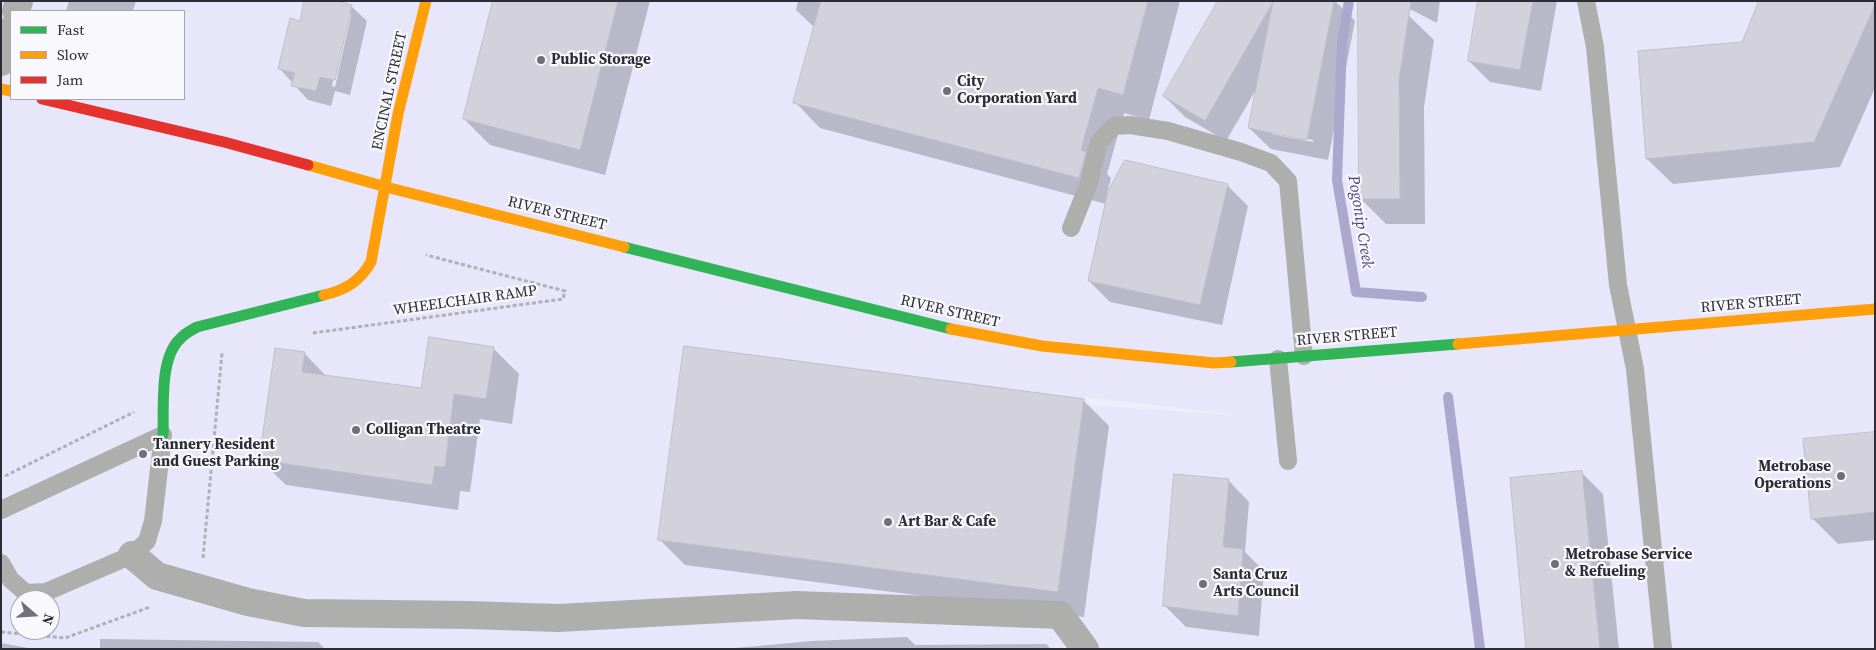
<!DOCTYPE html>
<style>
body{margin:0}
#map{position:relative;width:1876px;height:650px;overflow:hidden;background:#eeedf9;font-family:"Source Serif 4",serif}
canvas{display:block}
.frame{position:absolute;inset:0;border:2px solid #2d2b35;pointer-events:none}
.legend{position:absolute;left:10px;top:10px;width:175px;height:90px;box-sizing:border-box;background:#f8f8fd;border:1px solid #a7a6ad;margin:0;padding:6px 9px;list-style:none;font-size:15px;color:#2d2b35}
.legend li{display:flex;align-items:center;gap:10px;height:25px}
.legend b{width:25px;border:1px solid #a7a6ad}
.north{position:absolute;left:10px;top:590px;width:50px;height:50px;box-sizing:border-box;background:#f8f8fd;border:1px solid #a7a6ad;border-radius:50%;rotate:109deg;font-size:14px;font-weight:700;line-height:20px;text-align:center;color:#2d2b35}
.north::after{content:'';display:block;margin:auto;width:18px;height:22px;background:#716f7a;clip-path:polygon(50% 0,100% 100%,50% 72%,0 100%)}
</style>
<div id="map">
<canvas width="1876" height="650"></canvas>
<div class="frame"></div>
<ul class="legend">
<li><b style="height:6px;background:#30b455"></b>Fast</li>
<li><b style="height:6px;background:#ff9f0a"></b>Slow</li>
<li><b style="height:6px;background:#e5322d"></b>Jam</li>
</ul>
<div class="north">N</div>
</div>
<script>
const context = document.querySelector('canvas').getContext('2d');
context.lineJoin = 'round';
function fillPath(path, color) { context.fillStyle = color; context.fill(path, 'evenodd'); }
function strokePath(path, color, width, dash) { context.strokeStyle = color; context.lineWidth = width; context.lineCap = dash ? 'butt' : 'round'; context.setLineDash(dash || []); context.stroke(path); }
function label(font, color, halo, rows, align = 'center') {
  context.font = font + ' "Source Serif 4",serif'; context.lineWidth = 4.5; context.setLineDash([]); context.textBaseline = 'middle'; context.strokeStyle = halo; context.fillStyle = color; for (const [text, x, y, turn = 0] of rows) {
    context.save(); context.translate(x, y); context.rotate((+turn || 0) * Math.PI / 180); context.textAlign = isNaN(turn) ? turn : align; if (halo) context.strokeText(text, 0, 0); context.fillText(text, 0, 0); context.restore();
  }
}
fillPath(new Path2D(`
 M 1,1 L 1875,1 L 1875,649 L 1,649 ZM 11,11 L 184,11 L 184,99 L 11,99 ZM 1086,397 L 1230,414 L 1231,415 L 1085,405 ZM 20,600 L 50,600 L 50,630 L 20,630 Z`), '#e8e6fb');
fillPath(new Path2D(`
 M 69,1 L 136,1 L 133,11 L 66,11 Z
 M 495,1 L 650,1 L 605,175 L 490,145 L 464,119 Z
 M 798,1 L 1180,1 L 1149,120 L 1124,113 L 1107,174 L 1111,178 L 1107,193 L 1227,185 L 1248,206 L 1222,325 L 1110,302 L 1089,281 L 1106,204 L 820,128 L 795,102 L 815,28 L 796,10 Z
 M 1266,1 L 1274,7 L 1275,1 L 1335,1 L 1355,21 L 1328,160 L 1271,149 L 1249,128 L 1257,88 L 1226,141 L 1185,117 L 1164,96 ZM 1272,132 L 1313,140 L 1313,142 L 1272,134 Z
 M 1398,1 L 1440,1 L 1437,23 L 1400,4 Z
 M 1480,1 L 1557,1 L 1541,91 L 1490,82 L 1469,61 Z
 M 1875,1 L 1875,88 L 1840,167 L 1673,184 L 1647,159 L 1743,44 Z
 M 351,6 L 367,21 L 350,95 L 335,91 L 331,106 L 308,100 L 279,68 ZM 348,15 L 351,15 L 335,87 L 332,86 Z
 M 1408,15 L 1434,40 L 1424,107 L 1425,224 L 1386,224 L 1360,198 Z
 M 493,348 L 519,374 L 512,424 L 480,419 L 470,492 L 460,491 L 458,510 L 286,485 L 260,460 L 304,353 L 327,377 L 422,390 Z
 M 1083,400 L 1109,426 L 1084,617 L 685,565 L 659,539 Z
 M 1875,433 L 1875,540 L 1838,544 L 1812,518 Z
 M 1582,473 L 1603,494 L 1619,649 L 1527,649 Z
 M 1228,480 L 1249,502 L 1245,552 L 1264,571 L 1259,636 L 1186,627 L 1165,606 Z
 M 907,637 L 915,645 L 1046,644 L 1051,649 L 724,649 L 812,641 Z
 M 100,639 L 318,642 L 325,649 L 100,649 Z
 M 1,643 L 34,649 L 1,649 Z`), '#0003');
strokePath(new Path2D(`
 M 1349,1 L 1342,42 L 1337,180 L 1356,292 L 1422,297
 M 1448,397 L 1480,649`), '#aca7cc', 10);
const building = new Path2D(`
 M 304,1 L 337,1 L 352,5 L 335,80 L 320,77 L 316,91 L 291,86 L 295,73 L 278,69 L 290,18 L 300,21 Z
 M 493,1 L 618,1 L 580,150 L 463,119 Z
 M 821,1 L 1148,1 L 1123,95 L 1098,88 L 1081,150 L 1086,152 L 1079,178 L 793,103 Z
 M 1218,1 L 1334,1 L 1307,140 L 1248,128 L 1273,2 L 1205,121 L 1163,96 Z
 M 1358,1 L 1411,1 L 1399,80 L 1400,199 L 1359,199 Z
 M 1478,1 L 1533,1 L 1520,70 L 1468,61 Z
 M 1759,1 L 1875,1 L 1875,5 L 1814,142 L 1646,159 L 1638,51 L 1742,42 Z
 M 1125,160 L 1228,184 L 1200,305 L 1088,281 L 1108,191 Z
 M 429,337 L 494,347 L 486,399 L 454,394 L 445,467 L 435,466 L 432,485 L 259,460 L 275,348 L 305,352 L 302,372 L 421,388 Z
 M 684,346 L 1084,399 L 1058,592 L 658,540 Z
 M 1875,432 L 1875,512 L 1811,519 L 1803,439 Z
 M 1582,471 L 1600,649 L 1526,649 L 1510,478 Z
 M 1174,474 L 1229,479 L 1223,547 L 1243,549 L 1238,616 L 1163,606 Z`);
fillPath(building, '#d3d2dc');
strokePath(building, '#c0bfc9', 1);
strokePath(new Path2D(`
 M 313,333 L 563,299 L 565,291 L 426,255
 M 5,476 L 134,412
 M 203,558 L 222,353
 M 1,632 L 65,638 L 150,607`), '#b1b1b3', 3, [4, 2.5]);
strokePath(new Path2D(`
 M 1586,1 L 1595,47 L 1618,285 L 1635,369 L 1663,649
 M 1071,228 L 1089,183 L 1099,142 L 1114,126 L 1130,125 L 1168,131 L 1241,152 L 1271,163 L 1288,181 L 1304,356
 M 1278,359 L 1288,461
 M 1,510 L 163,435
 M 1,563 L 11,580 L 26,593 L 46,592 L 132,555 L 147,541 L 153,521 L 163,435`), '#aeafad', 18);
strokePath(new Path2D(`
 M 16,11 L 19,1
 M 1,62 L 11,30
 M 132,555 L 157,576 L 248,602 L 304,613 L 469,615 L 558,618 L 797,605 L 1060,615 L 1085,649`), '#aeafad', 28);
strokePath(new Path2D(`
 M 624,247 L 951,329
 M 1231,362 L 1458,344
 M 163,435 C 164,407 159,357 181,338 C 185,333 192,330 197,327 L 324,295`), '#30b455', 11);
strokePath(new Path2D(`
 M 1,89 L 11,91
 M 308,165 L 386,187 L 624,247
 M 324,295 C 346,290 360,281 371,262 L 398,114 L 426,1
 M 951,329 L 1042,346 L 1214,363 L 1231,362
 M 1458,344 L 1875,309`), '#ff9f0a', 11);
strokePath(new Path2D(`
 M 42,99 L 224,142 L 308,165`), '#e5322d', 11);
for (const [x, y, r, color] of [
 [541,60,5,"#716f7a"],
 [947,91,5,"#716f7a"],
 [356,430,5,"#716f7a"],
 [143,454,5,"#716f7a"],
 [1841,476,5,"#716f7a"],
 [888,522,5,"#716f7a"],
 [1555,564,5,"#716f7a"],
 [1203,584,5,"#716f7a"]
]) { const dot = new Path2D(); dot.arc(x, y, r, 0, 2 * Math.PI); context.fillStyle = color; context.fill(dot); strokePath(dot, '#f8f8fd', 2); }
label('bold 15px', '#2d2b35', '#f8f8fd', [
 ["Public Storage",551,60],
 ["City",957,82],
 ["Corporation Yard",957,99],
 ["Colligan Theatre",366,430],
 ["Tannery Resident",153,445],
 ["and Guest Parking",153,462],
 ["Metrobase",1831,467,"right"],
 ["Operations",1831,484,"right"],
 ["Art Bar & Cafe",898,522],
 ["Metrobase Service",1565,555],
 ["& Refueling",1565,572],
 ["Santa Cruz",1213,575],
 ["Arts Council",1213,592]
], 'left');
label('15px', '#2d2b35', '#f8f8fd', [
 ["ENCINAL STREET",390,91,-78],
 ["RIVER STREET",557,214,14],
 ["WHEELCHAIR RAMP",465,301,-8],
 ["RIVER STREET",1751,304,-5],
 ["RIVER STREET",950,312,13],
 ["RIVER STREET",1347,337,-5]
]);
label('italic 16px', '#4c407d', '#f8f8fd', [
 ["Pogonip Creek",1360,222,81]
]);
</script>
